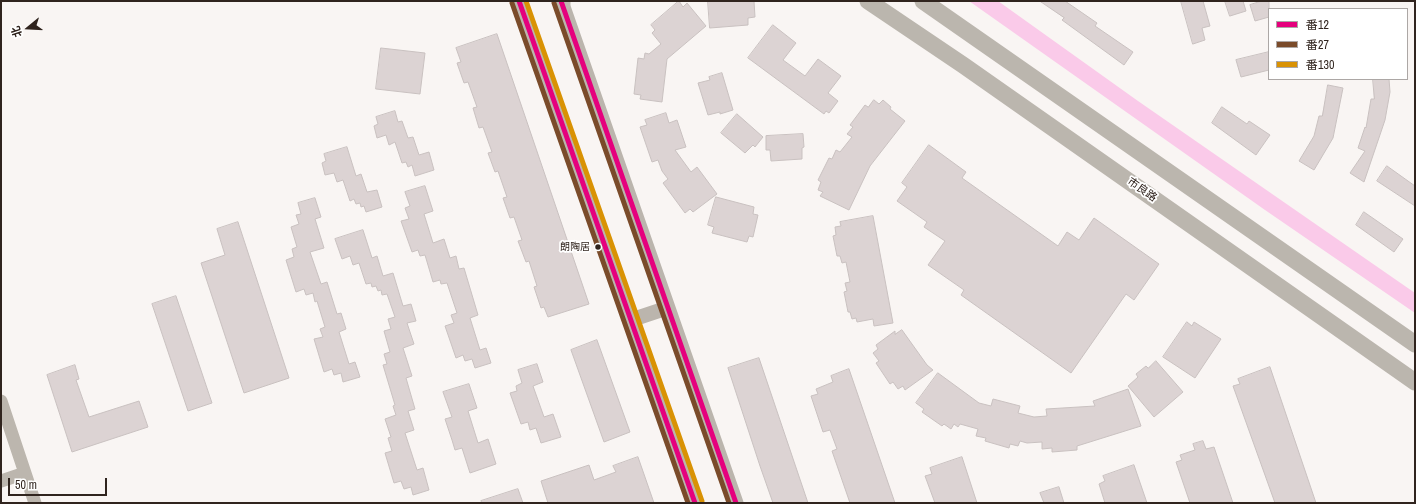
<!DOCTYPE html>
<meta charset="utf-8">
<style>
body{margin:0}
#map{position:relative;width:1416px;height:504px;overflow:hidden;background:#f9f5f3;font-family:"Archivo Narrow","Noto Sans SC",sans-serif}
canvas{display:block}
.frame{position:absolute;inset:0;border:2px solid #30241e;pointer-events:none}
.legend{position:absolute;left:1268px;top:8px;width:140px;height:72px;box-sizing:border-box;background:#fff;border:1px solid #aca7a5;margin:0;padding:5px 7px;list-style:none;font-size:12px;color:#30241e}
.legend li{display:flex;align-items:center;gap:8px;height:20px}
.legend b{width:20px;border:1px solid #aca7a5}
.north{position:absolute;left:8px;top:8px;width:40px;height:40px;-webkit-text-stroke:3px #fff;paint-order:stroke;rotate:252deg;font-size:11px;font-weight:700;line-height:16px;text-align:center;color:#30241e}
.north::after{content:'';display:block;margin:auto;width:14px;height:18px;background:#30241e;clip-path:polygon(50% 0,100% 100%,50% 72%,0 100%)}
.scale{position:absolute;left:8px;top:478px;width:99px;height:18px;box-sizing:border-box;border:2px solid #30241e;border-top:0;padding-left:5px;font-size:12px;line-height:14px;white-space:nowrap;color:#30241e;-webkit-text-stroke:3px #fff;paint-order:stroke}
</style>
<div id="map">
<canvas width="1416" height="504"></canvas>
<div class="frame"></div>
<ul class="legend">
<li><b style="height:5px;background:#e5007d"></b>番12</li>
<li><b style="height:5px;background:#7a4b2a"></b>番27</li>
<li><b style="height:5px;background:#d99204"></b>番130</li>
</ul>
<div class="north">北</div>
<div class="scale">50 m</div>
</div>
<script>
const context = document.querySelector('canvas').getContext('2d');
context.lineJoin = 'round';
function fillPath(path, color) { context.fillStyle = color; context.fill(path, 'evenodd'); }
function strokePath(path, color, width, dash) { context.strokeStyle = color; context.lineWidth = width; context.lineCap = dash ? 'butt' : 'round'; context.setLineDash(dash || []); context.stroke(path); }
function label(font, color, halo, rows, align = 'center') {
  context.font = font + ' "Archivo Narrow","Noto Sans SC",sans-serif'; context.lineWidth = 3.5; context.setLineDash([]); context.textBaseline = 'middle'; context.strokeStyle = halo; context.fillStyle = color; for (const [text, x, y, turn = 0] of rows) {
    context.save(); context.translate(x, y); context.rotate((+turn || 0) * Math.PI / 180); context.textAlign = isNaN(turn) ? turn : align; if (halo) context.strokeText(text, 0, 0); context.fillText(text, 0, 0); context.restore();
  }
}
fillPath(new Path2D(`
 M 969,1 L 998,1 L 1138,101 L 1415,293 L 1415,313 L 1265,210 Z`), '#facae9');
const building = new Path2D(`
 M 679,1 L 683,7 L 687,3 L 706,26 L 667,59 L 662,102 L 640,99 L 641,95 L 634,94 L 638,58 L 644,59 L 645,53 L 649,54 L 661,44 L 652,33 L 655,30 L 651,25 Z
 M 708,1 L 754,1 L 755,17 L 748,18 L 748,25 L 710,28 Z
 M 1040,1 L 1065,1 L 1097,23 L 1095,26 L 1133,52 L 1124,65 L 1062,20 L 1064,18 Z
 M 1181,1 L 1203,1 L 1210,26 L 1202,28 L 1205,40 L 1193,44 Z
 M 1225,1 L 1243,1 L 1246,11 L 1230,16 Z
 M 1262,1 L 1269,1 L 1269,17 L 1255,21 L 1250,5 Z
 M 773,25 L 796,43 L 783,60 L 805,76 L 818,59 L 841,76 L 828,93 L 838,101 L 829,113 L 826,111 L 824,114 L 748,58 Z
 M 497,34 L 589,304 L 548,317 L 544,307 L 541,308 L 534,287 L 537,286 L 529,261 L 526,262 L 518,241 L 522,240 L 514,217 L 510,218 L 503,198 L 507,197 L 498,171 L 495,172 L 488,153 L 492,152 L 483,127 L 479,128 L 473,108 L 477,107 L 468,82 L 464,83 L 457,63 L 461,62 L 456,48 Z
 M 381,48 L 425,53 L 420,94 L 376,89 Z
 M 1269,52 L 1269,70 L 1241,77 L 1236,60 Z
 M 722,73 L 733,110 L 720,114 L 720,112 L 708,115 L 698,83 L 710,80 L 709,77 Z
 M 1373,79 L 1389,79 L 1390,92 L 1385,120 L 1364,182 L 1350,173 L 1365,151 L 1358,148 L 1365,127 L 1366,128 L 1371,99 L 1374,99 Z
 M 1328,85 L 1343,88 L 1333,138 L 1314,170 L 1299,161 L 1314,136 L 1319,116 L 1322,116 Z
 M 874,100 L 879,104 L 883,100 L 891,107 L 890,109 L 905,121 L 870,166 L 849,210 L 820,196 L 823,192 L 818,190 L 821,182 L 818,180 L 829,158 L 832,159 L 836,150 L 840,152 L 852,137 L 847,134 L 853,127 L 850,125 L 865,105 L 868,107 Z
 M 1222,107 L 1247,124 L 1249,121 L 1270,135 L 1256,155 L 1212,123 Z
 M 395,111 L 398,122 L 402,121 L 408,138 L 413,137 L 419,155 L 429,152 L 434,170 L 415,176 L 412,165 L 408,167 L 406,162 L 402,163 L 395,142 L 389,145 L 386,135 L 377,138 L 374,126 L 378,124 L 376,117 Z
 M 666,113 L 669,123 L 677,120 L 686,147 L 675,150 L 691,172 L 697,167 L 717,194 L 693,212 L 690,209 L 685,213 L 663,183 L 668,179 L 662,171 L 658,160 L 652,162 L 640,127 L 647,125 L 645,120 Z
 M 737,114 L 763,137 L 755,147 L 753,145 L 745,153 L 721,133 Z
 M 803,134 L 804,147 L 802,148 L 802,159 L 771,161 L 770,150 L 766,150 L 766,136 Z
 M 929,145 L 966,172 L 962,178 L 1058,246 L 1067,232 L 1079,240 L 1094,218 L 1159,264 L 1134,300 L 1126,294 L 1071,373 L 961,295 L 964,290 L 928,265 L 945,241 L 924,227 L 927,222 L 897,201 L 907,187 L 902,183 Z
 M 347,147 L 356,176 L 361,174 L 367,192 L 377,190 L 382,207 L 366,212 L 364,206 L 361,207 L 360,203 L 356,204 L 354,199 L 350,201 L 343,180 L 337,182 L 334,173 L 325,175 L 322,163 L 326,161 L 324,154 Z
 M 1387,166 L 1415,186 L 1415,206 L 1377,181 Z
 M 425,186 L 433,211 L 424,214 L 433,243 L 444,239 L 450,258 L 456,256 L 459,269 L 464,268 L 478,315 L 470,318 L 480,350 L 486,348 L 491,363 L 475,368 L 472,359 L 465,361 L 463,355 L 456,358 L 445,326 L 454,323 L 451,315 L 457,313 L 447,283 L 441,284 L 440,280 L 433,282 L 425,255 L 420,256 L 418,250 L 412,252 L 401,221 L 409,219 L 405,208 L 410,206 L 405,192 Z
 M 716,197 L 754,207 L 753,214 L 758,215 L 753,237 L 749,236 L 747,242 L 712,233 L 714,227 L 708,225 Z
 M 315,198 L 321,217 L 315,219 L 324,248 L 310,252 L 321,284 L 327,282 L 337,314 L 341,313 L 346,329 L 339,332 L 349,364 L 355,362 L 360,377 L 343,382 L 341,373 L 334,375 L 332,369 L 324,372 L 314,339 L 323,337 L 320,329 L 325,327 L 317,301 L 315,302 L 313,293 L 306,295 L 304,289 L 296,292 L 286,260 L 294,257 L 292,249 L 297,247 L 291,227 L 299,224 L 296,215 L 301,214 L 298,203 Z
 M 1364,212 L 1403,239 L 1394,252 L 1356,225 Z
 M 873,216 L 893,323 L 874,326 L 873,319 L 857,322 L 856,318 L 852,319 L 850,312 L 848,312 L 844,292 L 847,291 L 845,283 L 850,282 L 846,262 L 842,263 L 840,256 L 837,256 L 833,236 L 836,235 L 835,227 L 841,226 L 840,222 Z
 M 238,222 L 289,378 L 244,393 L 201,263 L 225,255 L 217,229 Z
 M 363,230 L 372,258 L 377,256 L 383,276 L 393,273 L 403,306 L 411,304 L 416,321 L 407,323 L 414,344 L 403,348 L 412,376 L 406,378 L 415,409 L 408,411 L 414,430 L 405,433 L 417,470 L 423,468 L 429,490 L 413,495 L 411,487 L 404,489 L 401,481 L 394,483 L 385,453 L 392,451 L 388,438 L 391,437 L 385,419 L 396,415 L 393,406 L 395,405 L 383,365 L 387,364 L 384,354 L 390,352 L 384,331 L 391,329 L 388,319 L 395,317 L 387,294 L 382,295 L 381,290 L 378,291 L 376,286 L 372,287 L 371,283 L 366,284 L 359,263 L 353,265 L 350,256 L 342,259 L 335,239 Z
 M 176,296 L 212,403 L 188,411 L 152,304 Z
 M 1187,322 L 1192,326 L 1194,322 L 1221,339 L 1195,378 L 1163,357 Z
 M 902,330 L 927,365 L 933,370 L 905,390 L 903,386 L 898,389 L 893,382 L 890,384 L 876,363 L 879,361 L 873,353 L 878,349 L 876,345 L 895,331 L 895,334 Z
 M 597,340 L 630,432 L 604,442 L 571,350 Z
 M 759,358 L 808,503 L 773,503 L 760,466 L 728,368 Z
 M 1156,361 L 1183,392 L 1154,417 L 1128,386 L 1138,377 L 1136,374 L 1146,366 L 1148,368 Z
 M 537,364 L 543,382 L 533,386 L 544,417 L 553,414 L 561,437 L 541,443 L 536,428 L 530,430 L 528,422 L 521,424 L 510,393 L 517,391 L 516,386 L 522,383 L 518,370 Z
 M 75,365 L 79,379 L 76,380 L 89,417 L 139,401 L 148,427 L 72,452 L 47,375 Z
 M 1270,367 L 1316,503 L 1275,503 L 1233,386 L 1240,384 L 1238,379 Z
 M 849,369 L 895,503 L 850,503 L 832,451 L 837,449 L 830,430 L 823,432 L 811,396 L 818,394 L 816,389 L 833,382 L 831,376 Z
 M 938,373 L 979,403 L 991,406 L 993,399 L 1020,406 L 1018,413 L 1034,417 L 1047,416 L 1046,409 L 1095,406 L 1093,401 L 1128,389 L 1141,426 L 1077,446 L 1077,450 L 1052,452 L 1052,448 L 1042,449 L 1042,442 L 1027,443 L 1020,441 L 1018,446 L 1010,444 L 1009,448 L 985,441 L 986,438 L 976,436 L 978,429 L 960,424 L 958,427 L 954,424 L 951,429 L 944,424 L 942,426 L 922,412 L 924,409 L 916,403 Z
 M 469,384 L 477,408 L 468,411 L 478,443 L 488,439 L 496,464 L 470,473 L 462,448 L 455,450 L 452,440 L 445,419 L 452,417 L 443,392 Z
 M 1203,441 L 1206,449 L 1214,447 L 1233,503 L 1190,503 L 1176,462 L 1182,460 L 1180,455 L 1195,450 L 1193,444 Z
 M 638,457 L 654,503 L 548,503 L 541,481 L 589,465 L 594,480 L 616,472 L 613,466 Z
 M 962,457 L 977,503 L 935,503 L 925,476 L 932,474 L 930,468 Z
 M 1134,465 L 1147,503 L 1105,503 L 1099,484 L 1105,481 L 1103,476 Z
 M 1059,487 L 1064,503 L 1044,503 L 1040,493 Z
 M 518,489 L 523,503 L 482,503 L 481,501 Z`);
fillPath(building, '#dcd3d3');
strokePath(building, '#c9c1c0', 1);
strokePath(new Path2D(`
 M 1,401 L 35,503
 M 1,481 L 25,473`), '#bcb6ae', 13);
strokePath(new Path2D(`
 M 519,1 L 695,503
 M 561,1 L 736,503
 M 631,320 L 667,308`), '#bbb5ad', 15);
strokePath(new Path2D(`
 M 562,4 L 562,1`), '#beb9b0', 17);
strokePath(new Path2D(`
 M 868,1 L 963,65 L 1415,382
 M 923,1 L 1415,344`), '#bbb6ae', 17);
strokePath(new Path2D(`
 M 519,1 L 695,503
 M 561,1 L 736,503`), '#e5007d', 5);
strokePath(new Path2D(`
 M 512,3 L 688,503
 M 554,3 L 729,503`), '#7a4b2a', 5);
strokePath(new Path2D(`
 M 526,1 L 702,501`), '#d99204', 5);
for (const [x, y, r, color] of [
 [598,247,3.5,"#30241e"]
]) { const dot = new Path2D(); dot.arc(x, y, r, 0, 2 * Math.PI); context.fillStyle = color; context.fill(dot); strokePath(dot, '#fff', 1.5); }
label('10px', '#30241e', '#fff', [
 ["朗陶居",590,247]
], 'right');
label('11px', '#30241e', '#fff', [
 ["市良路",1142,190,35]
]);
</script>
